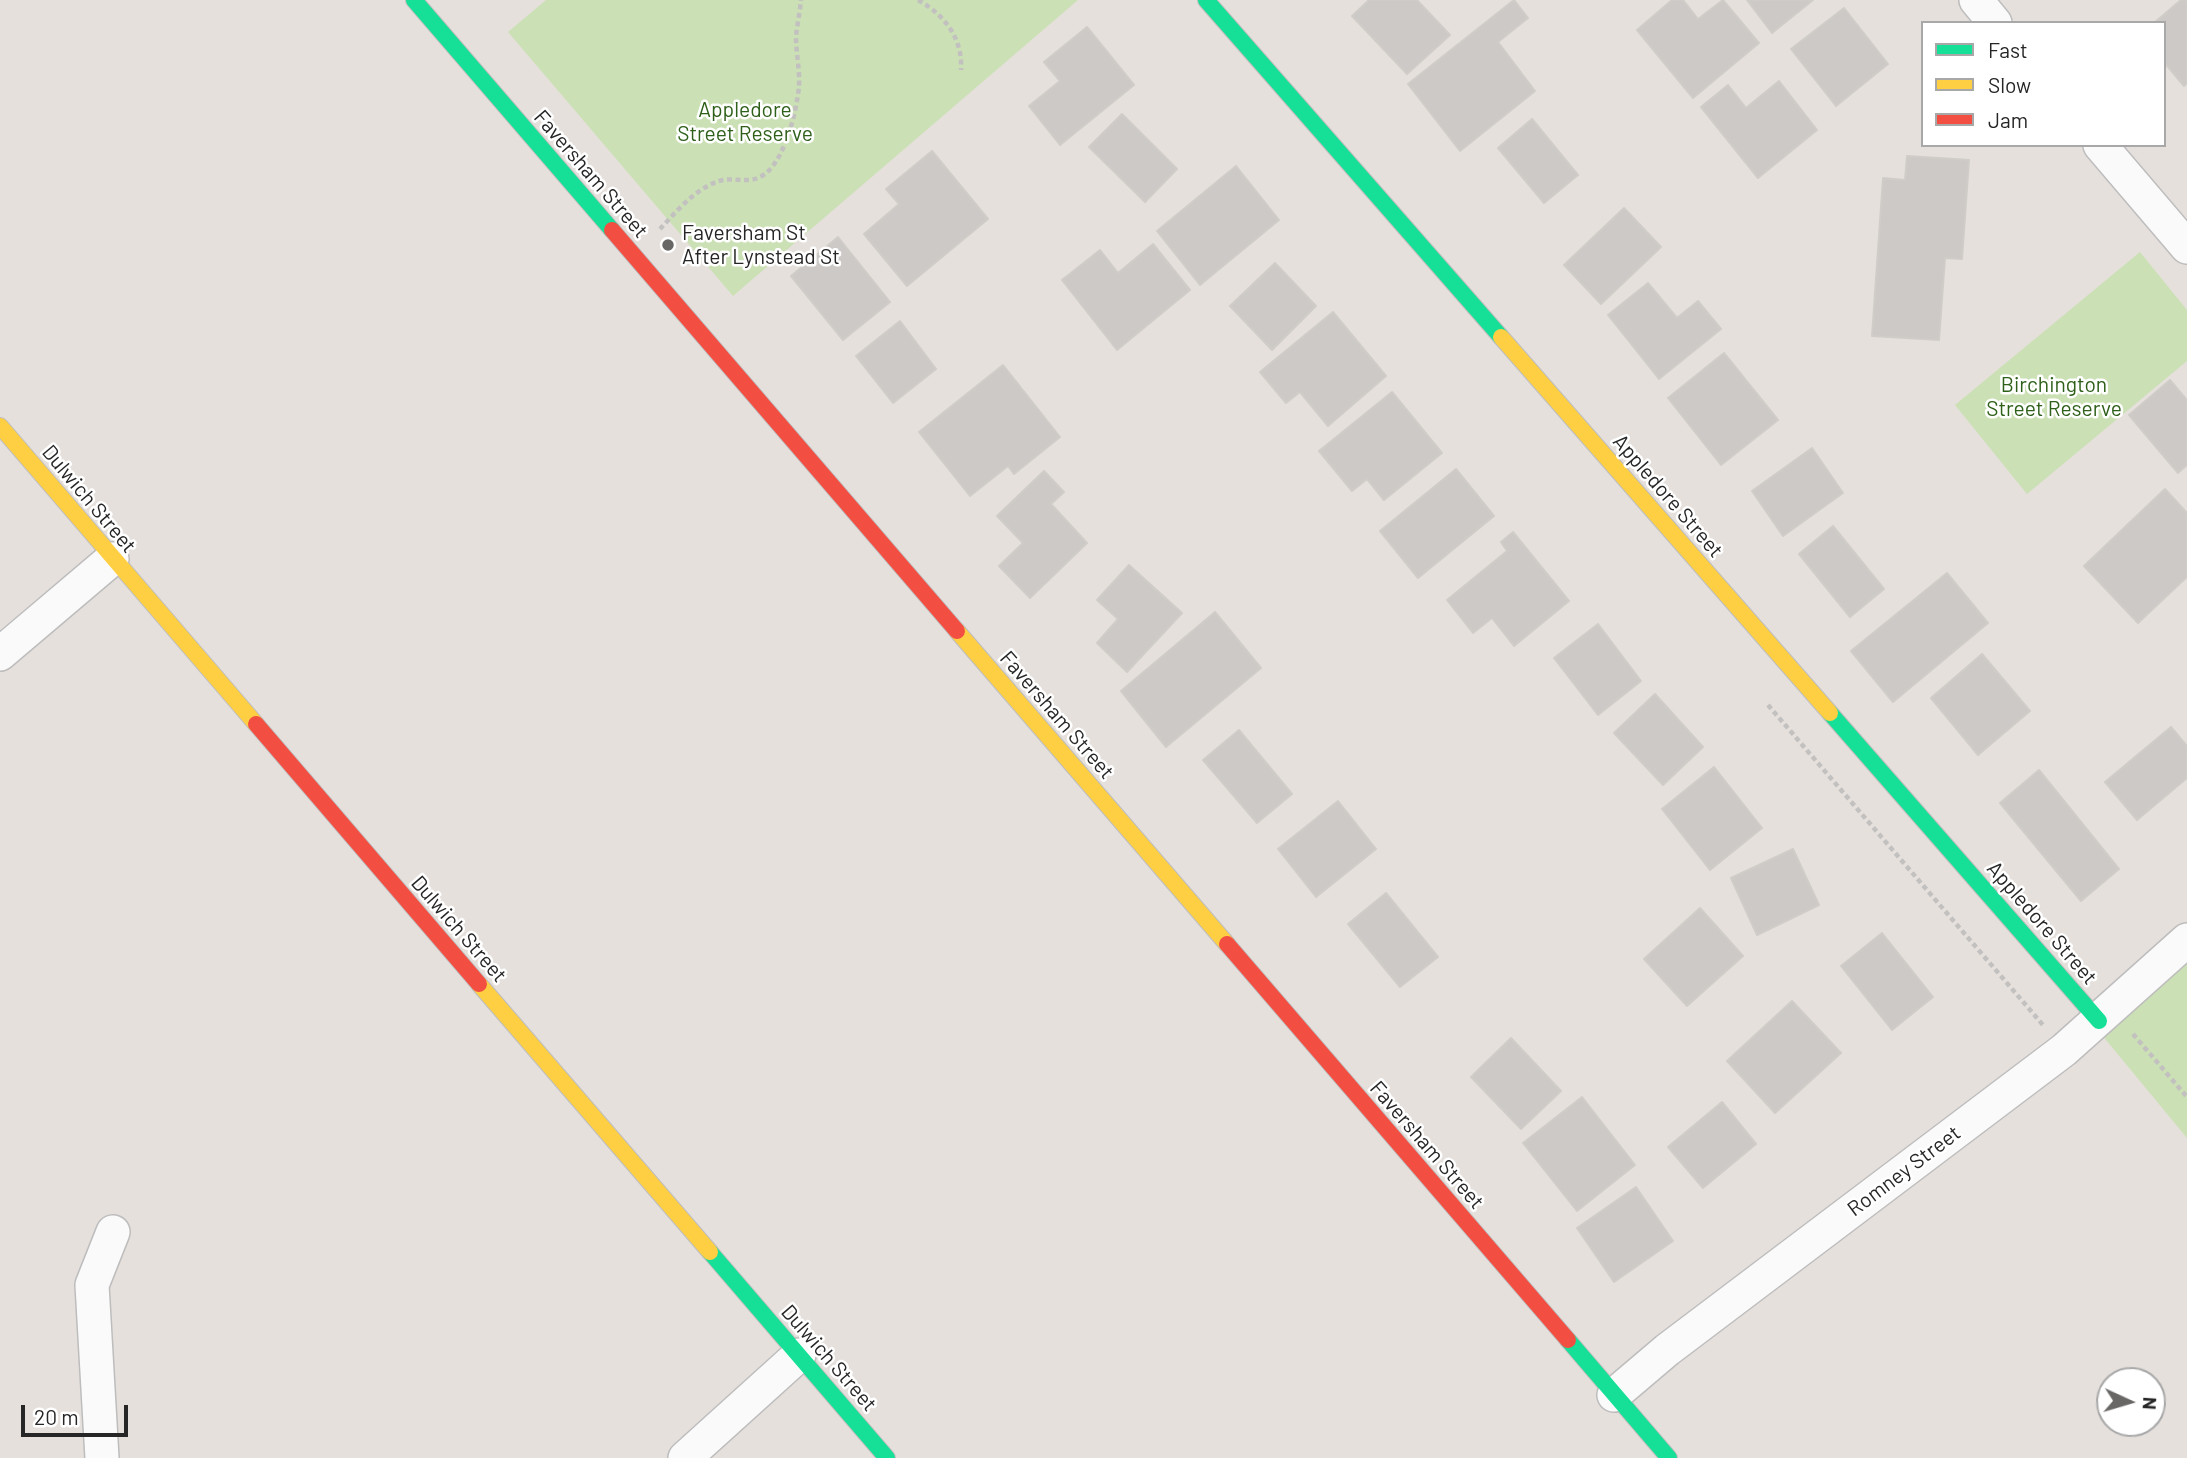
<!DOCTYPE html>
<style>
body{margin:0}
#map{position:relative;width:2187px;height:1458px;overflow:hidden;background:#e5e0dc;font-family:Barlow,sans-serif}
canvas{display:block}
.legend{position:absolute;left:1921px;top:21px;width:245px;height:126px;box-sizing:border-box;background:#fff;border:2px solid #a8a8a8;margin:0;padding:9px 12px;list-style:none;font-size:21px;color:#262626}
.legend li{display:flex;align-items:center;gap:14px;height:35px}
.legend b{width:35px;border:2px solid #a8a8a8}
.north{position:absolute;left:2096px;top:1367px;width:70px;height:70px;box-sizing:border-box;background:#fff;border:2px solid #a8a8a8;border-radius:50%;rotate:94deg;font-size:19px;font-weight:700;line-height:28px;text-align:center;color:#262626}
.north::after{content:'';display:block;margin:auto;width:24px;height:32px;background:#696766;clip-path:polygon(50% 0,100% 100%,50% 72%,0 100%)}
.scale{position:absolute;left:21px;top:1405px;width:107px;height:32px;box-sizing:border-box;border:4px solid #262626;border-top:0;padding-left:9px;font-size:21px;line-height:24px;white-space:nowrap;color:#262626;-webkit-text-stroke:5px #fff;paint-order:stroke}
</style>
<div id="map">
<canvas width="2187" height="1458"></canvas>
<ul class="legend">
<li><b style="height:9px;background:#16e098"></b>Fast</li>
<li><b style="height:9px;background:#ffcf43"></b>Slow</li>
<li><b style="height:9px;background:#f24e42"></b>Jam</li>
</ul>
<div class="north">N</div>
<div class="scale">20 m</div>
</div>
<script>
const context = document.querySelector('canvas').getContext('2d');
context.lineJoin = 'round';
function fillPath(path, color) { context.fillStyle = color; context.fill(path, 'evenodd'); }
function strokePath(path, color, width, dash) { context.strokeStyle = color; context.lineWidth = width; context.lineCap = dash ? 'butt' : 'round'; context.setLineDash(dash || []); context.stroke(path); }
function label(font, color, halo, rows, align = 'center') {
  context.font = font + ' Barlow,sans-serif'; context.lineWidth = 5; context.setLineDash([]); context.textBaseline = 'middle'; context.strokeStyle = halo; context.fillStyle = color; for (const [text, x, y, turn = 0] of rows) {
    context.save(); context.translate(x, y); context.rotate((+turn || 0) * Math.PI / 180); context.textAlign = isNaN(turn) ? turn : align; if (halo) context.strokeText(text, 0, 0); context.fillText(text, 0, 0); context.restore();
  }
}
fillPath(new Path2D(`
 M 546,0 L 1078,0 L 733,296 L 508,32 Z
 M 2140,252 L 2187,310 L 2187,361 L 2027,494 L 1955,405 Z
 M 2187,963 L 2187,1138 L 2101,1034 Z`), '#cbe0b4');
const building = new Path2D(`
 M 1369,0 L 1417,0 L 1450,35 L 1407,74 L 1352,16 Z
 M 1514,0 L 1528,18 L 1498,42 L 1535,91 L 1460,151 L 1408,84 Z
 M 1672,0 L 1683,0 L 1698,19 L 1723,0 L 1759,43 L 1693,98 L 1637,30 Z
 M 1747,0 L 1813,0 L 1772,33 Z
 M 2181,0 L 2187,0 L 2187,83 L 2184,86 L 2164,62 L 2164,23 L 2154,23 Z
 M 1844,8 L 1888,64 L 1836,106 L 1791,49 Z
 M 1087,27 L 1134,85 L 1060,145 L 1029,106 L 1060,81 L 1044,62 Z
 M 1779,81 L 1817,130 L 1758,178 L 1701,107 L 1728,85 L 1746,108 Z
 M 1122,114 L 1177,169 L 1145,202 L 1089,147 Z
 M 1532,119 L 1578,175 L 1544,203 L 1498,148 Z
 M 932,151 L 988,219 L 907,286 L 864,234 L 899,204 L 886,189 Z
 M 1907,156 L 1969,160 L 1962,259 L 1945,258 L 1939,340 L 1872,336 L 1883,178 L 1905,180 Z
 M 1236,166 L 1279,220 L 1200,285 L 1157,231 Z
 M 1624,208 L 1661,247 L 1601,304 L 1564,265 Z
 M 838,237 L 890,302 L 843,340 L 791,276 Z
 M 1153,244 L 1190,290 L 1117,350 L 1062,280 L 1100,250 L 1118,273 Z
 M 1275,263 L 1316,306 L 1272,350 L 1230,306 Z
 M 1648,283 L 1677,318 L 1698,301 L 1721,329 L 1659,379 L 1608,315 Z
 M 1333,312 L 1386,376 L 1328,426 L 1300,392 L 1286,403 L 1260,372 Z
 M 900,321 L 936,369 L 893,403 L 856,356 Z
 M 1724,353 L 1778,420 L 1721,465 L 1668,398 Z
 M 1003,365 L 1060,437 L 1014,474 L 1008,466 L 970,496 L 919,432 Z
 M 2170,380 L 2187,400 L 2187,465 L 2178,473 L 2129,415 Z
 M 1392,392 L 1442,453 L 1384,500 L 1367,479 L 1352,491 L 1319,451 Z
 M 1812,448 L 1843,493 L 1783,536 L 1752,491 Z
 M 1456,469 L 1494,516 L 1418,578 L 1380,531 Z
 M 1044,471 L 1064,492 L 1051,504 L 1087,543 L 1030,598 L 999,566 L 1023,543 L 997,516 Z
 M 2165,489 L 2187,513 L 2187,577 L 2138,623 L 2084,566 Z
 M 1833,526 L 1884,589 L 1850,617 L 1799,554 Z
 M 1513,532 L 1569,601 L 1514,646 L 1492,618 L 1473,633 L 1447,600 L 1507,551 L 1501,542 Z
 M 1129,565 L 1182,613 L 1127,672 L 1097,643 L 1118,619 L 1097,600 Z
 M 1947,573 L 1988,623 L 1893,702 L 1851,651 Z
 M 1215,612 L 1261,668 L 1166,747 L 1121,691 Z
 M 1598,624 L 1641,681 L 1598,715 L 1554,658 Z
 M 1982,654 L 2030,711 L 1978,755 L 1931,698 Z
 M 1655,694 L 1703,747 L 1663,785 L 1614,733 Z
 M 2171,727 L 2187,746 L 2187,778 L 2137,820 L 2105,782 Z
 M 1239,730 L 1292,794 L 1257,823 L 1203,760 Z
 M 1714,767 L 1762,828 L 1710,870 L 1662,809 Z
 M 2039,770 L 2119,869 L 2081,901 L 2000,803 Z
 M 1338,801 L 1376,849 L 1316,897 L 1278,849 Z
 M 1793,849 L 1819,905 L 1757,935 L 1731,878 Z
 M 1386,893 L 1438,957 L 1400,987 L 1348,924 Z
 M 1700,908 L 1743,956 L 1687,1006 L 1644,959 Z
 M 1882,933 L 1933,997 L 1892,1030 L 1841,966 Z
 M 1792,1001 L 1841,1053 L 1775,1113 L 1727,1061 Z
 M 1511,1038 L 1561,1091 L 1521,1129 L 1471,1077 Z
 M 1582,1097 L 1635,1165 L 1577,1211 L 1523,1143 Z
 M 1722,1102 L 1756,1144 L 1703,1188 L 1668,1147 Z
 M 1636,1187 L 1673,1241 L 1614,1282 L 1577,1228 Z`);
fillPath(building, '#ccc9c6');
strokePath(building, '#d0ccc8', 2);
const street = new Path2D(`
 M 1976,0 L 1995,23
 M 2100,145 L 2187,247
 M 0,654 L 112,559
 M 1614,1395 L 1667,1350 L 2064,1050 L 2187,940
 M 102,1458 L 92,1285 L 113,1232
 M 685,1458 L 799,1355`);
const fast = new Path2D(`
 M 414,0 L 612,230
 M 1206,0 L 1501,337
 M 1830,713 L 2099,1021
 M 710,1252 L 887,1458
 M 1568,1340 L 1669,1458`);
const slow = new Path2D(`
 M 1501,337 L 1830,713
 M 0,426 L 256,724
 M 957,631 L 1227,944
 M 479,984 L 710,1252`);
const jam = new Path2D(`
 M 612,230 L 957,631
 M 256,724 L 479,984
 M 1227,944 L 1568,1340`);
strokePath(street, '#bebdbe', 36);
strokePath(fast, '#bebdbe', 18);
strokePath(slow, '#bebdbe', 18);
strokePath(jam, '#bebdbe', 18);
strokePath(new Path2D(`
 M 918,0 C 945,15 963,39 961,70
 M 660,229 C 677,211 697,186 723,180 C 735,178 749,183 760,177 C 784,166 797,110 799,86 C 800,70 796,53 796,37 C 797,25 800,12 801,0
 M 1768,705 L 2043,1025
 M 2133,1034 L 2187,1097`), '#c2c1c0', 4.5, [5, 3.5]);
strokePath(street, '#fbfafa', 33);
strokePath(fast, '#16e098', 16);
strokePath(slow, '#ffcf43', 16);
strokePath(jam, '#f24e42', 16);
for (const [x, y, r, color] of [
 [668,245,7,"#696766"]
]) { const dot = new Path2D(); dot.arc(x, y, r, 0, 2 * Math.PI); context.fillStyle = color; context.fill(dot); strokePath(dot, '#fff', 2.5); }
label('21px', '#2f601a', '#fff', [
 ["Appledore",745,110],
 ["Street Reserve",745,134],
 ["Birchington",2054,385],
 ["Street Reserve",2054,409]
]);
label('21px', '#262626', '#fff', [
 ["Faversham Street",591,174,49],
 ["Appledore Street",1668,496,49],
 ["Dulwich Street",89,499,50],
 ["Faversham Street",1057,715,49],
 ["Appledore Street",2042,923,49],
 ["Dulwich Street",459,929,49],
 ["Faversham Street",1427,1145,49],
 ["Romney Street",1904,1171,-37],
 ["Dulwich Street",829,1358,49]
]);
label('21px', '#262626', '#fff', [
 ["Faversham St",682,233],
 ["After Lynstead St",682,257]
], 'left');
</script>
